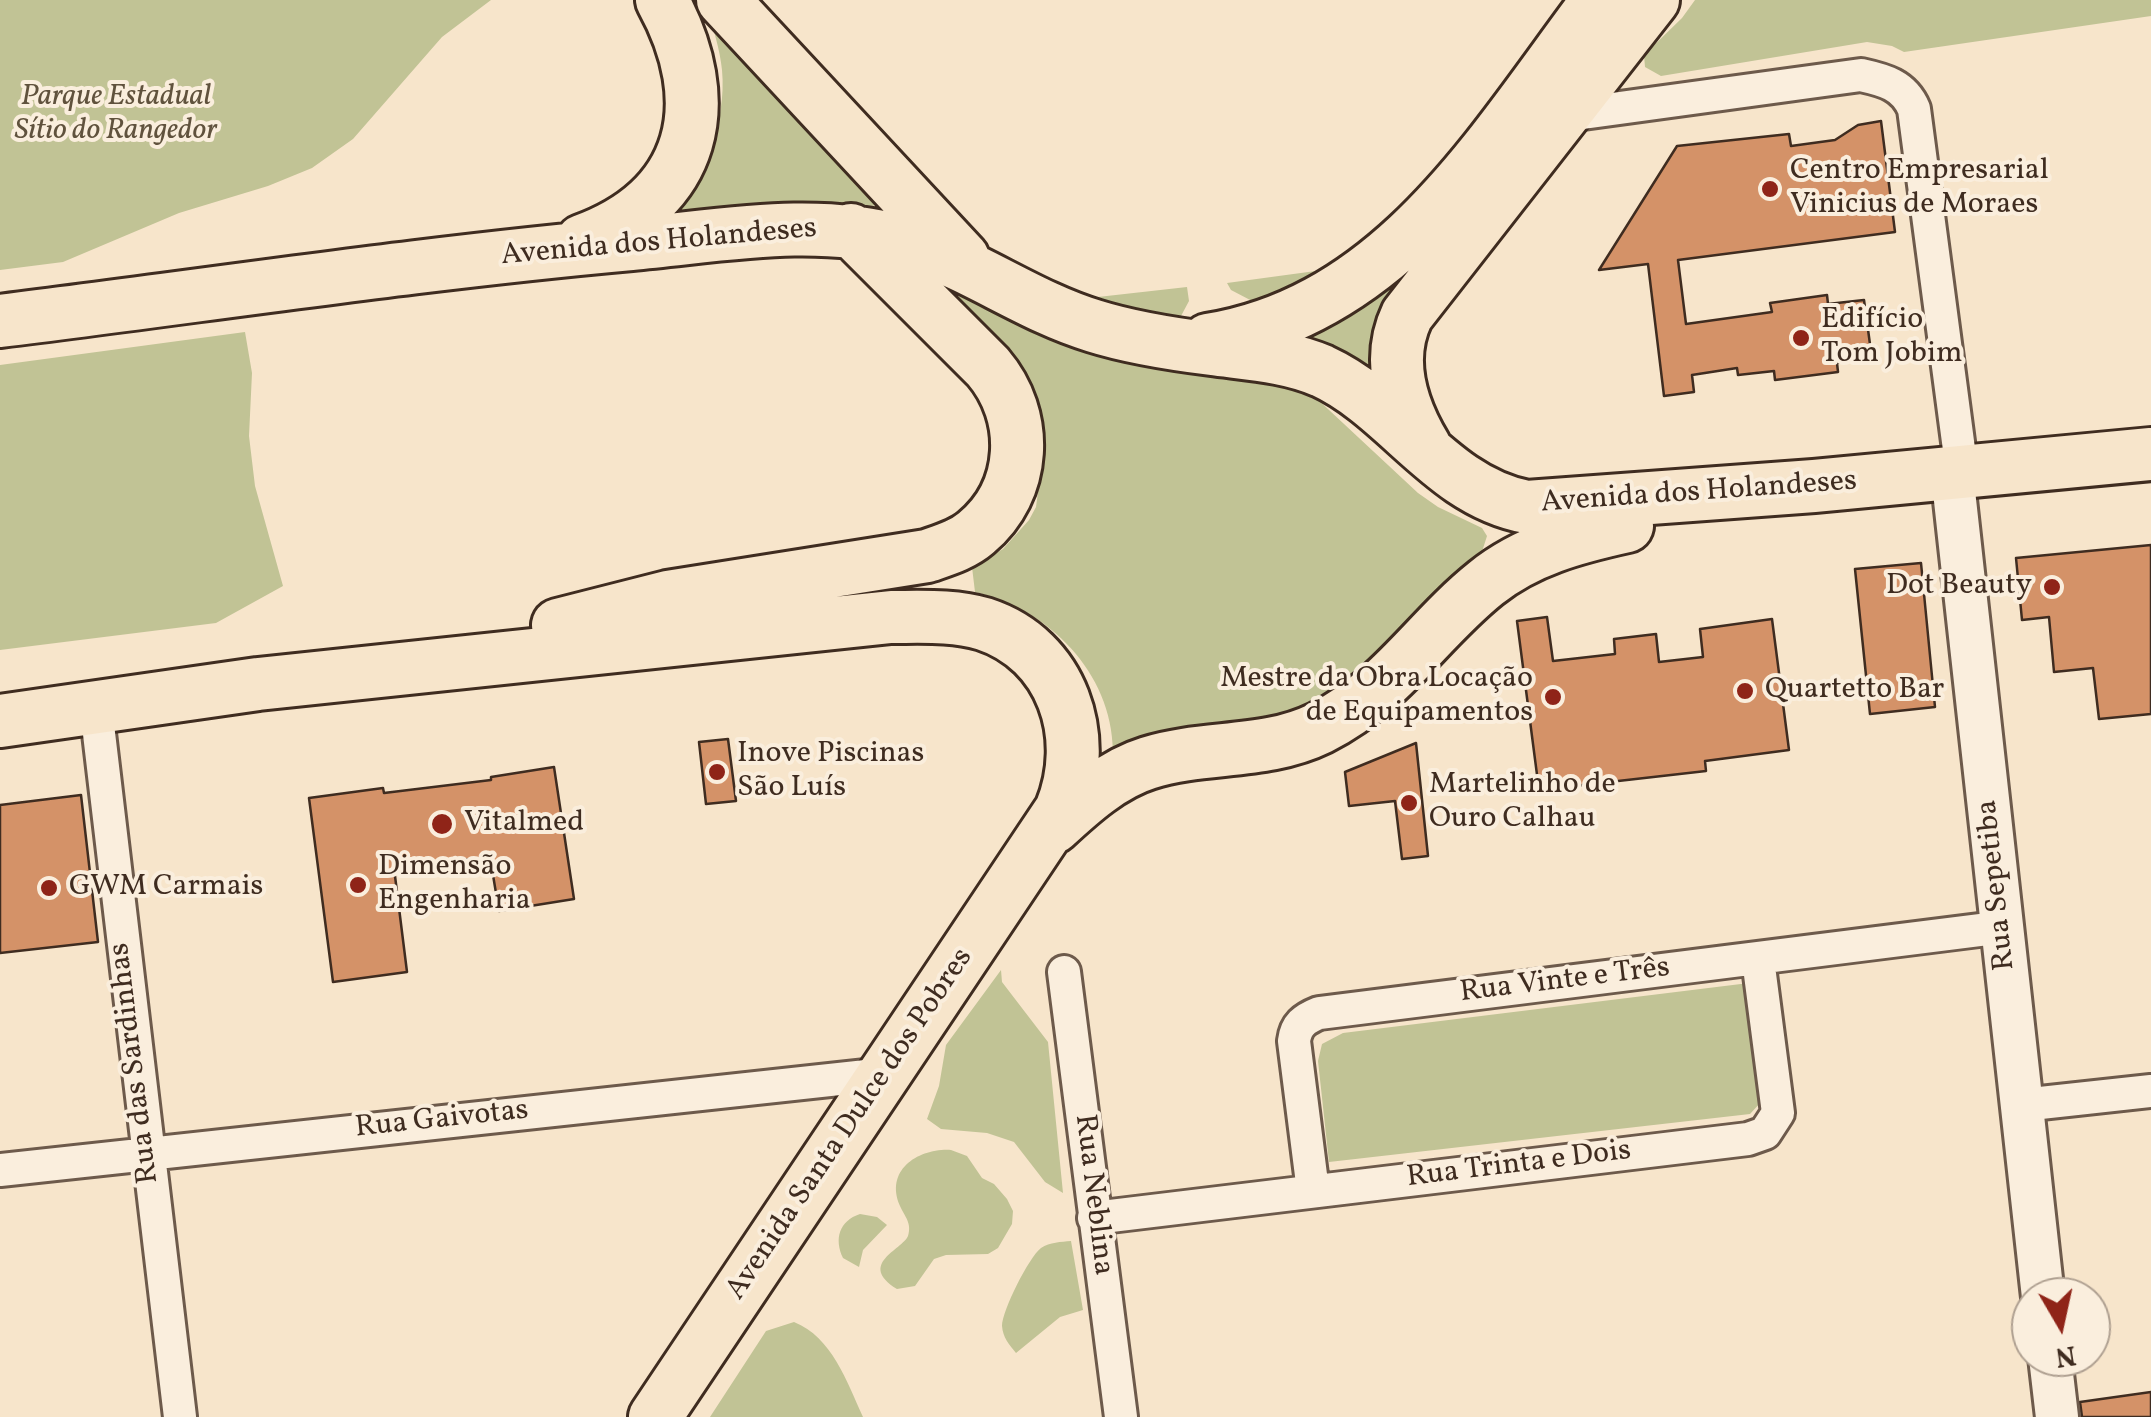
<!DOCTYPE html>
<meta charset="utf-8">
<style>
body{margin:0}
#map{position:relative;width:2151px;height:1417px;overflow:hidden;background:#f7e5cb;font-family:Vollkorn,serif}
canvas{display:block}
.north{position:absolute;left:2011px;top:1277px;width:100px;height:100px;box-sizing:border-box;background:#faeedd;border:2px solid #afa091;border-radius:50%;rotate:171deg;font-size:28px;font-weight:700;line-height:40px;text-align:center;color:#3f2c20}
.north::after{content:'';display:block;margin:auto;width:35px;height:45px;background:#8f2418;clip-path:polygon(50% 0,100% 100%,50% 72%,0 100%)}
</style>
<div id="map">
<canvas width="2151" height="1417"></canvas>
<div class="north">N</div>
</div>
<script>
const context = document.querySelector('canvas').getContext('2d');
context.lineJoin = 'round';
function fillPath(path, color) { context.fillStyle = color; context.fill(path, 'evenodd'); }
function strokePath(path, color, width, dash) { context.strokeStyle = color; context.lineWidth = width; context.lineCap = dash ? 'butt' : 'round'; context.setLineDash(dash || []); context.stroke(path); }
function label(font, color, halo, rows, align = 'center') {
  context.font = font + ' Vollkorn,serif'; context.lineWidth = 8; context.setLineDash([]); context.textBaseline = 'middle'; context.strokeStyle = halo; context.fillStyle = color; for (const [text, x, y, turn = 0] of rows) {
    context.save(); context.translate(x, y); context.rotate((+turn || 0) * Math.PI / 180); context.textAlign = isNaN(turn) ? turn : align; if (halo) context.strokeText(text, 0, 0); context.fillText(text, 0, 0); context.restore();
  }
}
fillPath(new Path2D(`
 M 0,0 L 491,0 L 442,37 L 353,139 L 312,168 L 268,186 L 179,213 L 63,262 L 0,270 Z
 M 1695,0 L 2151,0 L 2151,16 L 1904,52 L 1892,46 L 1867,42 L 1661,76 L 1645,67 L 1644,55 L 1682,18 Z
 M 708,9 L 884,205 L 674,216 C 703,175 727,122 722,70 C 720,49 713,29 708,9 Z
 M 1427,242 L 1382,386 L 1283,333 Z
 M 1323,270 L 1316,279 L 1254,302 L 1231,290 L 1227,283 Z
 M 922,274 L 1314,396 L 1418,493 L 1438,507 L 1482,528 L 1487,536 L 1480,558 L 1436,609 L 1295,725 L 1160,733 L 1144,736 L 1113,751 C 1112,672 1048,609 975,592 L 972,567 L 1003,549 L 1029,520 L 1036,507 L 1043,454 L 1039,421 Z
 M 1187,287 L 1189,301 L 1181,316 L 1153,313 L 1089,298 Z
 M 245,332 L 252,373 L 249,436 L 255,486 L 283,586 L 216,623 L 0,650 L 0,365 Z
 M 1001,970 L 1002,982 L 1048,1042 L 1063,1193 L 1045,1182 L 1014,1142 L 987,1133 L 941,1129 L 927,1119 L 939,1086 L 946,1045 Z
 M 1749,983 L 1762,1101 L 1750,1114 L 1329,1162 L 1318,1061 L 1322,1044 L 1343,1033 Z
 M 951,1150 L 967,1156 L 982,1178 L 994,1184 L 1007,1199 L 1013,1211 L 1012,1224 L 998,1248 L 988,1254 L 946,1255 L 934,1259 L 915,1286 L 897,1289 C 857,1264 902,1250 908,1236 C 912,1223 905,1217 900,1206 C 884,1169 920,1148 951,1150 Z
 M 860,1214 L 877,1217 L 887,1225 L 863,1250 L 859,1267 L 843,1258 C 834,1239 839,1221 860,1214 Z
 M 1071,1241 L 1083,1310 L 1060,1317 L 1016,1353 C 1009,1344 1003,1338 1002,1326 C 1002,1311 1029,1257 1041,1248 C 1050,1242 1061,1242 1071,1241 Z
 M 794,1322 C 832,1337 847,1382 863,1417 L 710,1417 L 766,1331 Z`), '#c1c395');
const building = new Path2D(`
 M 1881,121 L 1895,232 L 1678,260 L 1686,324 L 1772,312 L 1770,303 L 1827,295 L 1828,304 L 1864,300 L 1872,359 L 1837,363 L 1838,372 L 1775,380 L 1774,371 L 1738,375 L 1737,368 L 1692,375 L 1694,392 L 1664,396 L 1648,264 L 1599,270 L 1677,146 L 1789,134 L 1791,146 L 1835,140 L 1858,125 Z
 M 2151,545 L 2151,714 L 2099,719 L 2093,668 L 2054,672 L 2049,617 L 2022,620 L 2016,558 Z
 M 1921,563 L 1935,707 L 1870,714 L 1855,569 Z
 M 1547,617 L 1553,661 L 1615,654 L 1614,639 L 1656,634 L 1659,662 L 1703,657 L 1700,629 L 1772,619 L 1789,750 L 1705,761 L 1706,771 L 1539,790 L 1517,621 Z
 M 728,739 L 736,801 L 706,804 L 699,742 Z
 M 1416,743 L 1428,856 L 1402,859 L 1395,801 L 1349,806 L 1345,772 Z
 M 554,767 L 574,899 L 499,911 L 490,857 L 394,868 L 407,972 L 333,982 L 309,798 L 383,788 L 384,793 L 491,780 L 491,777 Z
 M 81,795 L 98,942 L 0,953 L 0,805 Z
 M 2151,1392 L 2151,1417 L 2082,1417 L 2080,1402 Z`);
fillPath(building, '#d49268');
strokePath(building, '#3f2c20', 2.5);
const minor = new Path2D(`
 M 1561,116 L 1861,75 C 1884,80 1904,85 1914,109 L 1962,472
 M 96,708 L 180,1417
 M 1064,972 L 1121,1417
 M 2022,1105 L 2151,1091
 M 0,1170 L 885,1074
 M 1313,1191 L 1294,1041 C 1296,1025 1304,1019 1319,1013 L 2003,927
 M 1094,1218 L 1748,1139 L 1765,1133 L 1778,1113 L 1758,959`);
const tertiary = new Path2D(`
 M 1952,473 L 2043,1297
 M 2050,1357 L 2057,1417`);
const primary = new Path2D(`
 M 723,0 L 963,258
 M 582,241 C 697,199 718,102 662,0
 M 0,321 C 210,295 420,263 631,244 C 721,236 814,217 902,242 C 969,261 1027,306 1094,326 C 1132,338 1172,344 1212,349 C 1249,354 1287,356 1322,371 C 1398,406 1441,491 1527,507 L 1814,486 L 2151,454
 M 1208,340 C 1395,310 1493,139 1598,0
 M 1425,447 C 1401,407 1386,359 1407,315 L 1653,0
 M 558,625 L 668,597 L 927,556 C 944,550 962,545 976,533 C 1027,491 1030,416 988,367 L 851,230
 M 0,721 L 258,684 L 891,617 C 922,617 954,615 984,624 C 1063,650 1091,737 1061,810 L 655,1417
 M 1054,827 C 1081,802 1112,774 1148,763 C 1205,745 1265,755 1320,728 C 1393,691 1426,631 1486,583 C 1527,550 1577,537 1627,526`);
strokePath(minor, '#6d5a4b', 38);
strokePath(tertiary, '#6d5a4b', 48);
strokePath(primary, '#3f2c20', 58);
strokePath(minor, '#faeedd', 32);
strokePath(tertiary, '#faeedd', 42);
strokePath(primary, '#f7e5cb', 52);
for (const [x, y, r, color] of [
 [1770,189,10,"#8f2418"],
 [1801,338,10,"#8f2418"],
 [2052,587,10,"#8f2418"],
 [1745,691,10,"#8f2418"],
 [1553,697,10,"#8f2418"],
 [717,772,10,"#8f2418"],
 [1409,803,10,"#8f2418"],
 [442,824,12,"#8f2418"],
 [358,885,10,"#8f2418"],
 [49,888,10,"#8f2418"]
]) { const dot = new Path2D(); dot.arc(x, y, r, 0, 2 * Math.PI); context.fillStyle = color; context.fill(dot); strokePath(dot, '#faeedd', 4); }
label('italic 30px', '#60523d', '#faeedd', [
 ["Parque Estadual",116,98],
 ["Sítio do Rangedor",116,132]
]);
label('30px', '#3f2c20', '#faeedd', [
 ["Centro Empresarial",1790,172],
 ["Vinicius de Moraes",1790,206],
 ["Edifício",1821,321],
 ["Tom Jobim",1821,355],
 ["Dot Beauty",2032,587,"right"],
 ["Mestre da Obra Locação",1533,680,"right"],
 ["de Equipamentos",1533,714,"right"],
 ["Quartetto Bar",1765,691],
 ["Inove Piscinas",737,755],
 ["São Luís",737,789],
 ["Martelinho de",1429,786],
 ["Ouro Calhau",1429,820],
 ["Vitalmed",464,824],
 ["Dimensão",378,868],
 ["Engenharia",378,902],
 ["GWM Carmais",69,888]
], 'left');
label('30px', '#3f2c20', '#faeedd', [
 ["Avenida dos Holandeses",659,244,-5],
 ["Avenida dos Holandeses",1699,494,-4],
 ["Rua Sepetiba",1998,885,-96],
 ["Rua Vinte e Três",1565,982,-7],
 ["Rua das Sardinhas",136,1063,-97],
 ["Rua Gaivotas",442,1121,-6],
 ["Avenida Santa Dulce dos Pobres",851,1125,-56],
 ["Rua Trinta e Dois",1519,1166,-7],
 ["Rua Neblina",1092,1195,83]
]);
</script>
